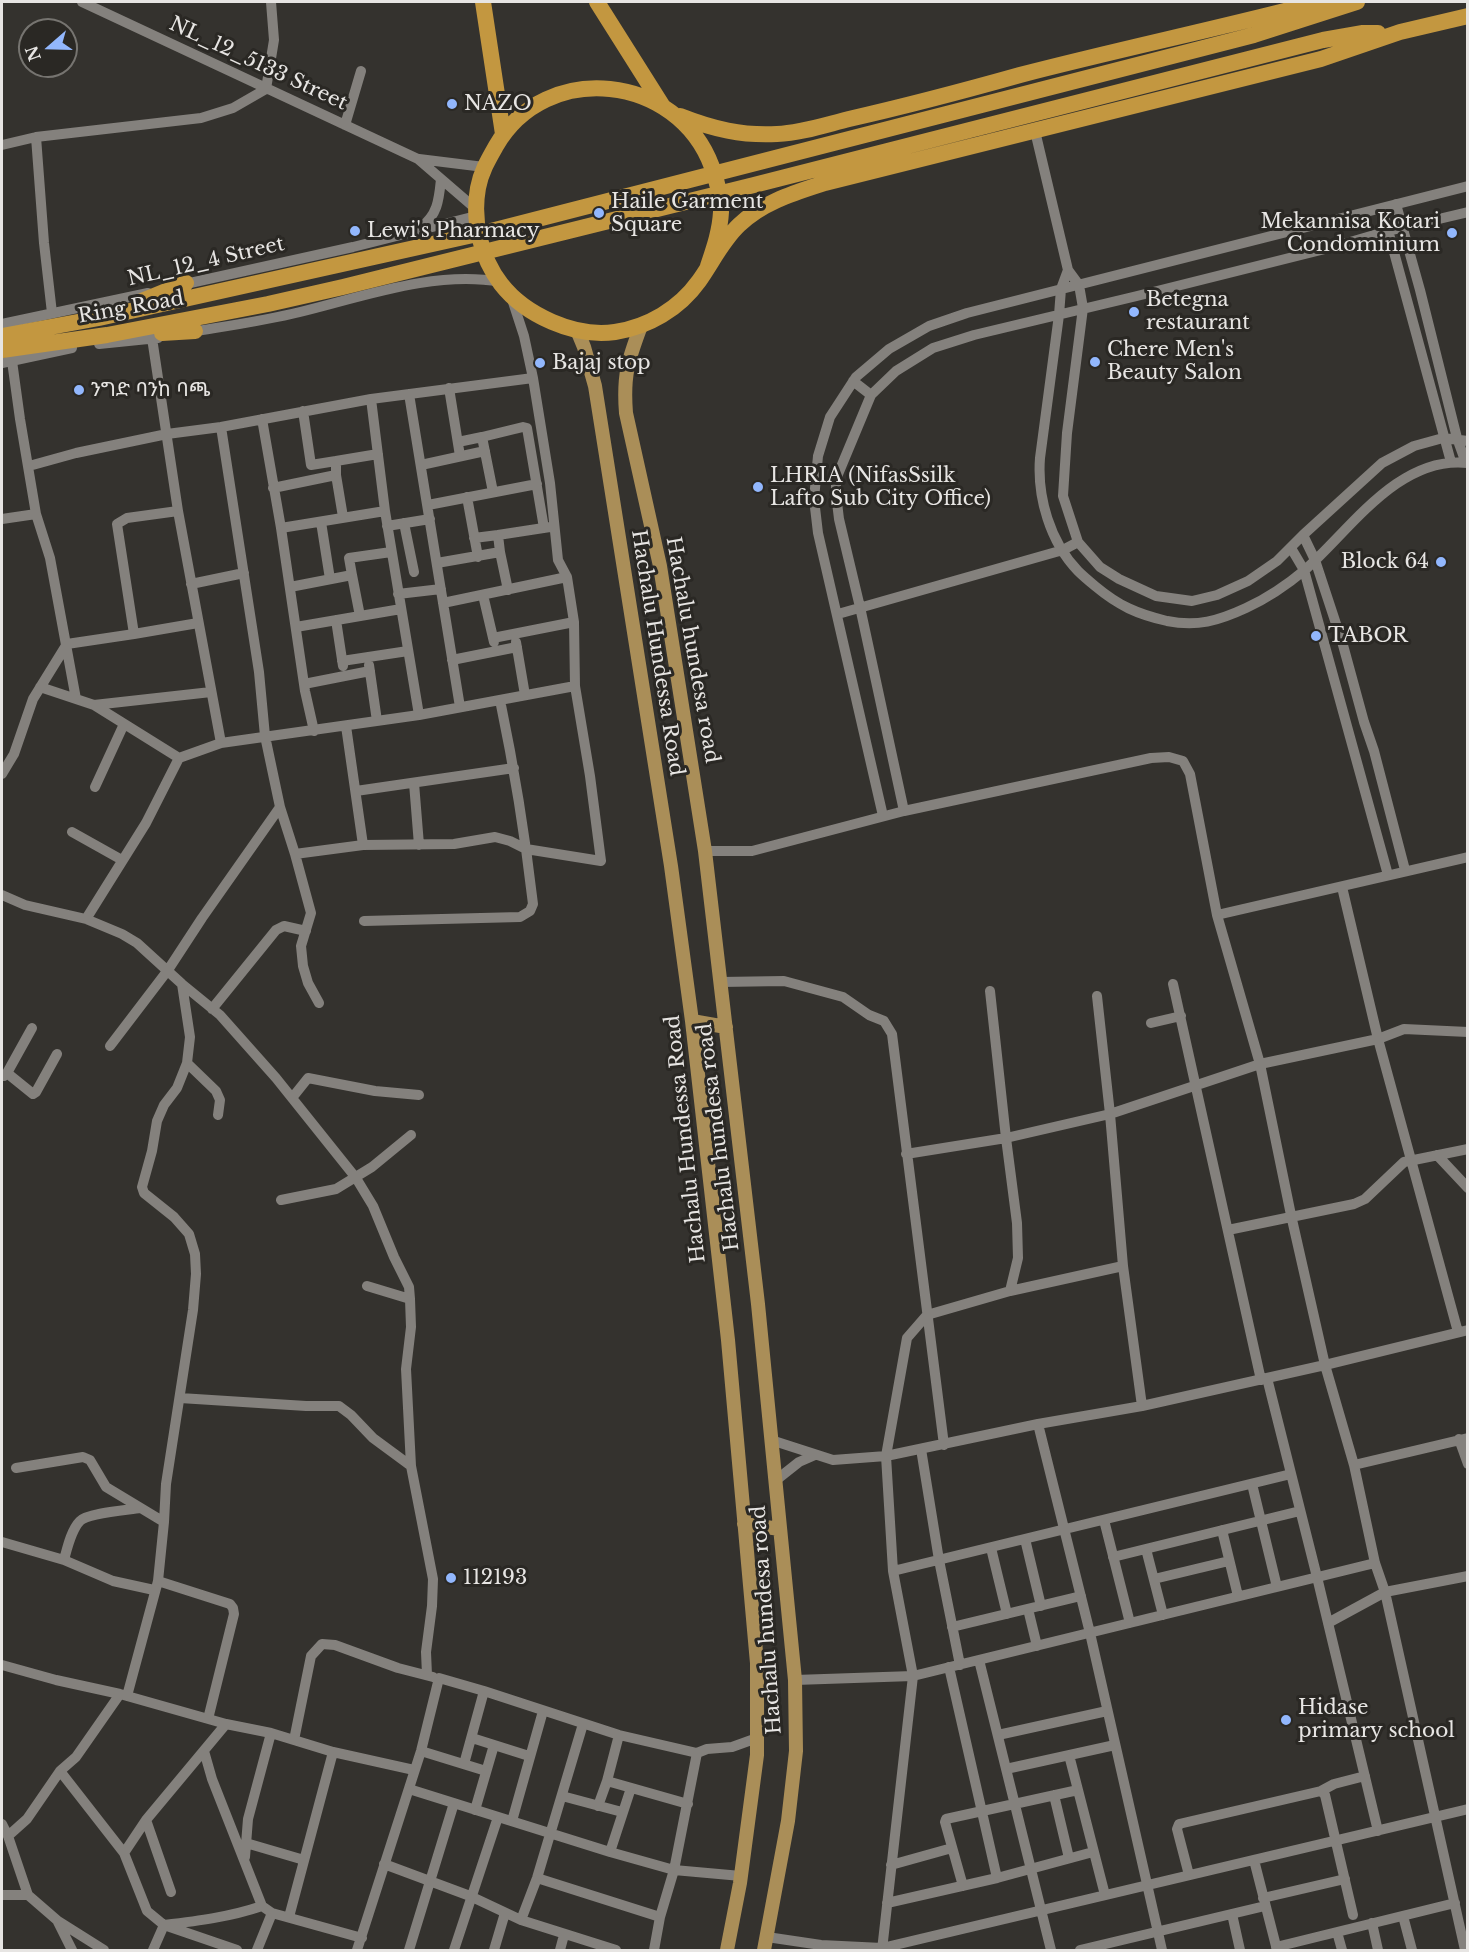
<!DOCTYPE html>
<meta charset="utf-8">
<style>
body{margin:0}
#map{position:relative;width:1469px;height:1952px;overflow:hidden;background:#34322e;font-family:"Libre Baskerville",serif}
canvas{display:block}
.frame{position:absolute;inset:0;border:3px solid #e7e5e3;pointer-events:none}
.north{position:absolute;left:18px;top:18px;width:60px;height:60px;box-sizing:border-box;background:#2a2824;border:2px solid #767470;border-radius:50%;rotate:250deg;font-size:16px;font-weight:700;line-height:24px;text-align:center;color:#e7e5e3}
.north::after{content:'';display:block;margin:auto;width:21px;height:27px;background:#92b7fd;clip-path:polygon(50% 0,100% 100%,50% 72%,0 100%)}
</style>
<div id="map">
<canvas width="1469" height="1952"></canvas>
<div class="frame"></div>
<div class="north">N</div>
</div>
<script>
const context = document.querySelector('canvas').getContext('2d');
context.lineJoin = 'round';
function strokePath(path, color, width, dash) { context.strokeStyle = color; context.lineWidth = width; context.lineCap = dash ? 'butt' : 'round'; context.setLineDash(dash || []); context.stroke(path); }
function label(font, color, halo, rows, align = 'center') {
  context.font = font + ' "Libre Baskerville","Noto Sans Ethiopic",serif'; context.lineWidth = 6; context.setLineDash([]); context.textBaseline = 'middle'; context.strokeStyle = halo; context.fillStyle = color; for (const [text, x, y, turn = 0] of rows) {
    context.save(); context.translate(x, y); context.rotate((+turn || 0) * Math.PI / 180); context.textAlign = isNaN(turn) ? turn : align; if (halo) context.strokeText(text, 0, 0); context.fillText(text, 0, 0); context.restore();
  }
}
strokePath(new Path2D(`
 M 82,2 L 418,159 L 476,209
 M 266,89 L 274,40 L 271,2
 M 345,125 L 361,71
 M 1035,131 L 1068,270 L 1079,285 L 1083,308 L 1067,433 L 1063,496 L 1078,542 L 1100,567 L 1119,579 L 1156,596 L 1192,601 L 1217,595 L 1248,581 L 1277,561 L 1303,535 L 1382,463 L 1414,446 L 1443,438 L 1468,441
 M 36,137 L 44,243 L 52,313
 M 2,145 L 36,137 L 201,118 L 233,108 L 266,89
 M 419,159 L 484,167
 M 1396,204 L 1420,290 L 1457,438 L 1466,463
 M 1382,208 L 1451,462
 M 420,228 C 438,215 439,199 441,179
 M 1068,270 L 1061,289 L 1059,315 L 1040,458 C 1037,497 1050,542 1078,571 C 1083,576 1089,581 1095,586 C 1119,606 1137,614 1167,621 C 1197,627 1218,621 1246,608 C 1268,598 1287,585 1306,569 C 1351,529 1399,455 1468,463
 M 181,285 L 353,247 L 476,216
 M 2,324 L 148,293
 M 191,332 C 227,326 264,321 300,312 C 362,297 436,270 500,282
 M 152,338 L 178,511 L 221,743 L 419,715 L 575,686
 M 99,344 L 158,338
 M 2,363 L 72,348
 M 853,381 L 871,395
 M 449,388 L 460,456
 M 409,394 L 460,707
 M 371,399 L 385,511 L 419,715
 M 303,411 L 311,465 L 336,461
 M 262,419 L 281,528 L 305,691 L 314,731
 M 221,427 L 259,672 L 265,736 L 280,807 L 295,854 L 311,913 L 301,946 L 303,966 L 308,983 L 319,1003
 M 458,442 L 482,437
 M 421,465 L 485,451
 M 29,466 L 76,453 L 167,434 L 221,427 L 371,399 L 533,378
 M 336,475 L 343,517
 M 273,488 L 336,475 L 336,461 L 378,454
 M 493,492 L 482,437 L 523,427 L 527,428 L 544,528
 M 467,497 L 478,557
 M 428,505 L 537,484
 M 36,514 L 50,558 L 76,699
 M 2,519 L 36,514 L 20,419 L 12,361
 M 321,522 L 330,579
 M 404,523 L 414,572
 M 387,526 L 430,519
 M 281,528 L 385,511
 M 1303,535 L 1315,560 L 1343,645 L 1364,722 L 1374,751 L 1405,870
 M 474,538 L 498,535
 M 1291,548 L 1304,570 L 1388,875
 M 500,552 L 508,590
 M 437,563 L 500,552 L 498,535 L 550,527
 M 352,575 L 360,616
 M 191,584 L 244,573
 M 290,587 L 352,575 L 349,558 L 391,552
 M 398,594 L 441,589
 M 483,595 L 494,642
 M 443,603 L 567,577
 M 838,614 L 1063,550 L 1078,542
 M 336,620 L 343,666
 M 296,627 L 401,609
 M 134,634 L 198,623
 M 493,638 L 574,622
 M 516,642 L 525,695
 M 452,660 L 517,647
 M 342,661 L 408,651
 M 369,665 L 377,721
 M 304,684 L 370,671
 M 40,687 L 94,705 L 179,758 L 221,743
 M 94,705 L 211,692
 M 346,726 L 363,845
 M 2,774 L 14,754 L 33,699 L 67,644 L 134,634 L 117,524 L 127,518 L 178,511
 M 414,783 L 419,845
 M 95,787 L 124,724
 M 356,791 L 514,768
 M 904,811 L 860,607 L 839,519 L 836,494 L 836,479 L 871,395 L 896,371 L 933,348 L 974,335 L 1137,296 L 1333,247 L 1388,231 L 1468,212
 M 883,816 L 818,533 L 814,499 L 818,456 L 830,417 L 856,377 L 889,349 L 929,326 L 967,313 L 1468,186
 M 72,832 L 122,860
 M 705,851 L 752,851 L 904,811 L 1151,758 L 1169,757 L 1183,761 L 1190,774 L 1217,915 L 1260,1064 L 1291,1215 L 1325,1365 L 1354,1465 L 1375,1563 L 1385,1592 L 1465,1950
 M 295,854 L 363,845 L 454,844 L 495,837 L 510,841 L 526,849 L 601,861 L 590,776 L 575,686 L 574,622 L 567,577 L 558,560 L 550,483 L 533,378 L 524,336 L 511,296
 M 1342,887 L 1378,1039 L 1458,1332
 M 2,895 L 25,905 L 86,919 L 122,934 L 137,943 L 182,984 L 220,1015 L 276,1078 L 356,1178 L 373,1206 L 394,1257 L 409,1287 L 410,1299 L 411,1327 L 406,1369 L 411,1466 L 433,1579 L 432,1606 L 426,1652 L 427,1675
 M 1217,915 L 1468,857
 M 86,919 L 146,823 L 179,758
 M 364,921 L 520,917 L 530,911 L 533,904 C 525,835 514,767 500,700
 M 721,982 L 784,981 L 843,997 L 869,1015 L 884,1021 L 892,1034 L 944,1445
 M 1173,984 L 1261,1380
 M 990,991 L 1006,1138 L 1017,1223 L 1018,1258 L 1010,1291
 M 1097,996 L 1110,1114 L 1123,1266 L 1142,1406
 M 212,1009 L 276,930 L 284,926 L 306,931
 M 1151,1023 L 1181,1016
 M 110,1046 L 168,970 L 202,918 L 280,807
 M 187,1063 L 216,1091 L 220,1100 L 218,1115
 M 7,1073 L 33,1094 L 36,1092 L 57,1054
 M 2,1075 L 4,1076 L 7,1073 L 32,1028
 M 292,1098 L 308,1078 L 375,1091 L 419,1095
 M 906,1154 L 1006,1138 L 1110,1114 L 1260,1064 L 1378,1039 L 1404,1029 L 1468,1032
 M 1437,1155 L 1468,1188
 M 281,1200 L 336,1189 L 372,1167 L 411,1135
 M 1228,1230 L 1354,1204 L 1365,1199 L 1404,1162 L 1468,1149
 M 367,1286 L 410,1299
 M 1267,1378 L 1317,1577 L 1378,1831
 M 180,1398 L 306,1406 L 339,1406 L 351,1415 L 373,1438 L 411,1466
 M 1038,1424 L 1090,1633 L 1162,1950
 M 1459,1439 L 1468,1464
 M 771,1440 L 833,1460 L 886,1456 L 1038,1424 L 1142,1406 L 1325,1365 L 1468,1330
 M 921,1449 L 939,1560 L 960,1665
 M 1354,1465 L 1468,1438
 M 16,1468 L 83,1457 L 90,1460 L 106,1487 L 164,1522
 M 775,1481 L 799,1462 L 815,1455
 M 1252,1484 L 1277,1587
 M 140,1508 C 128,1510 87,1513 80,1521 C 71,1530 67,1549 64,1560 L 113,1581 L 154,1590
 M 1104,1520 L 1130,1623
 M 1222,1530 L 1238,1596
 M 1025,1539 L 1041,1606
 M 2,1542 L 64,1560
 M 991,1548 L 1007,1614
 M 1146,1549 L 1163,1615
 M 1113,1557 L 1300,1511
 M 893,1571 L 1291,1474
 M 1154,1579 L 1229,1561
 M 158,1581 L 230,1604 L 233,1608 L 234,1614 L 208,1719
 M 1028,1609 L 1037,1646
 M 1328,1623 L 1385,1592 L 1468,1576
 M 952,1627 L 1081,1596
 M 979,1660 L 1051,1950
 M 2,1665 L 56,1680 L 120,1694 L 226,1724 L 271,1733 L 333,1752 L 414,1770
 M 949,1667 L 997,1878
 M 795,1680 L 913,1676 L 1375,1563
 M 127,1696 L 158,1581 L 164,1522 L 166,1484 L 193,1310 L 196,1274 L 195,1254 L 189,1234 L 174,1217 L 144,1193 L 142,1187 L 152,1151 L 157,1121 L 164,1105 L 177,1088 L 187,1063 L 190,1037 L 182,984
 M 998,1735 L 1107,1711
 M 472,1738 L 529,1756
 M 294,1740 L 311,1656 L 322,1644 L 335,1645 L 398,1668 L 433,1677
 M 204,1751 L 212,1779 L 262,1906 L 272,1913 L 362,1938
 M 421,1751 L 486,1771
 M 1069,1755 L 1105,1895
 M 464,1764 L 484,1691
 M 1006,1769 L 1115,1745
 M 60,1771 L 124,1853 L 147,1911 L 164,1925 C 197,1921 230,1917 262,1906
 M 607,1781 L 688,1804
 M 409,1789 L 610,1852 L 674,1870 L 741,1876
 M 1321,1791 L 1334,1784 L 1365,1776
 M 1054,1795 L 1069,1858
 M 562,1796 L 622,1812
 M 598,1806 L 607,1781 L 619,1735
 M 475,1810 L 494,1745
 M 146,1820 L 171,1892
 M 512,1821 L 543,1711
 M 2,1824 L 8,1836 L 28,1895
 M 8,1836 L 27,1819 L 60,1771 L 76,1757 L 120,1694
 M 246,1843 L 304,1860
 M 610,1852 L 631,1788
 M 124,1853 L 146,1820 L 226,1724
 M 245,1857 L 248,1819 L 271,1733
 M 1254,1860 L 1277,1950
 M 384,1864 L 470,1896 L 521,1920 L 616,1950
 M 891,1865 L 952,1848
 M 1189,1875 L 1177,1829 L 1179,1824 L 1321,1791 L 1325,1795 L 1353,1915
 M 537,1878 L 660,1917
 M 963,1886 L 945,1822 L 946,1819 L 1078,1790
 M 2,1895 L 28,1895 L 58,1921 L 104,1950
 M 1263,1898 L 1345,1879
 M 887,1903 L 997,1878 L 1093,1852
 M 1232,1914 L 1240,1950
 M 1403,1916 L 1412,1950
 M 289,1917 L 333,1752
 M 521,1920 L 537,1878 L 583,1724
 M 58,1922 L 72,1950
 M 1372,1923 L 1378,1950
 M 1337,1932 L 1342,1950
 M 767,1937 L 821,1945 L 882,1948 L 1468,1809
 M 1276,1947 L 1455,1903
 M 153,1950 L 164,1925 L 237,1950
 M 257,1950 L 272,1913
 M 357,1950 L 421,1751 L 439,1678 L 484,1691 L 619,1735 L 697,1753 L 707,1749 L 732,1747 L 757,1738
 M 409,1950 L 454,1803
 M 454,1950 L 498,1817
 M 494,1950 L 505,1913
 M 560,1950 L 564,1935
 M 654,1950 L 660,1917 L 674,1870 L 697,1753
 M 882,1950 L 913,1676 L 893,1571 L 886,1456 L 907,1338 L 927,1315 L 1010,1291 L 1123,1266
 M 1080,1950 L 1265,1906`), '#84817d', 10);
strokePath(new Path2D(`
 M 641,326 C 628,360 623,376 626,413 L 660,566 L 705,851 L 758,1304 L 795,1680 L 796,1751 L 788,1821 L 764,1950
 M 577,330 L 584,347 L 595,386 L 671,866 L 692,1021 L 728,1340 L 757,1663 L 757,1755 L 740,1883 L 727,1950
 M 692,1021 L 726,1027
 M 744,1524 L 780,1529`), '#aa8e58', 14);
strokePath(new Path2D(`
 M 483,2 L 503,134
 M 597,2 L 662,105
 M 680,116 C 713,129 742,136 777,134 C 801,133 825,125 849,119 C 906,106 963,91 1020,75 C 1120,49 1221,28 1320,2
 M 708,266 C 714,248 720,231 721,212 C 721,197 717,181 712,167 C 678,74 546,59 496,146 C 488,160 481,172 478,188 C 472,221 481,258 501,284 C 525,315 575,338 615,332 C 648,327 679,309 699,281 C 712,263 722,241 739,225 C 763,202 794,193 825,183 L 1321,59 L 1400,32 L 1468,16
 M 142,301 L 186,283
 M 162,333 L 195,331
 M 2,336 L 99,318 L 491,231 L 1254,35 L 1357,2
 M 2,350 L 107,335 L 268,304 L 343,287 L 754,185 L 1323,40 L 1363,33 L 1378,33`), '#c39740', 16);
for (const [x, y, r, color] of [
 [452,104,6,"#92b7fd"],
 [599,213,6,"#92b7fd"],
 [355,231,6,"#92b7fd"],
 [1452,233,6,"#92b7fd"],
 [1134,312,6,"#92b7fd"],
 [1095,362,6,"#92b7fd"],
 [540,363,6,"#92b7fd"],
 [79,390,6,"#92b7fd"],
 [758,487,6,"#92b7fd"],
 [1441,562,6,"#92b7fd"],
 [1316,636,6,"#92b7fd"],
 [451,1578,6,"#92b7fd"],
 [1286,1720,6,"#92b7fd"]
]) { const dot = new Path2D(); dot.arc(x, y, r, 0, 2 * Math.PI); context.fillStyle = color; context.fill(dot); strokePath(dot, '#2a2824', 2); }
label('20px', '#e7e5e3', '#2a2824', [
 ["NL_12_5133 Street",258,64,25],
 ["NL_12_4 Street",206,262,-13],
 ["Ring Road",131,308,-10],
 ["Hachalu hundesa road",692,650,80],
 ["Hachalu Hundessa Road",657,653,81],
 ["Hachalu hundesa road",719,1137,-97],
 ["Hachalu Hundessa Road",686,1139,-96],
 ["Hachalu hundesa road",767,1620,-94]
]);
label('20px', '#e7e5e3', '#2a2824', [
 ["NAZO",464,104],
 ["Haile Garment",611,202],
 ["Square",611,225],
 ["Mekannisa Kotari",1440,222,"right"],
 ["Condominium",1440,245,"right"],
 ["Lewi's Pharmacy",367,231],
 ["Betegna",1146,300],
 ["restaurant",1146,323],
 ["Chere Men's",1107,350],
 ["Beauty Salon",1107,373],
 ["Bajaj stop",552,363],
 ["ንግድ ባንከ ባጫ",91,390],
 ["LHRIA (NifasSsilk",770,476],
 ["Lafto Sub City Office)",770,499],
 ["Block 64",1429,562,"right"],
 ["TABOR",1328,636],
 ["112193",463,1578],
 ["Hidase",1298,1708],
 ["primary school",1298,1731]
], 'left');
</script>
